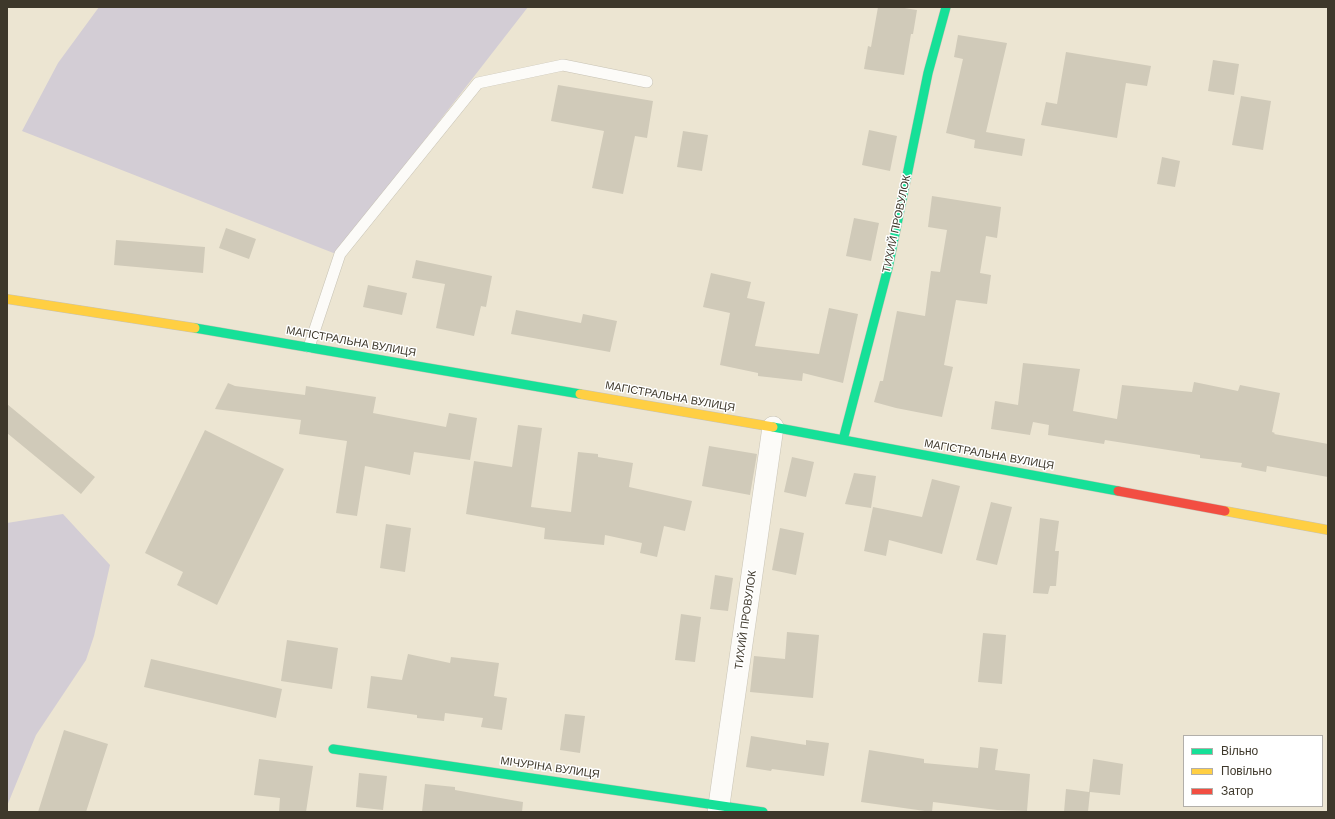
<!DOCTYPE html>
<meta charset="utf-8">
<style>
body{margin:0}
#map{position:relative;width:1335px;height:819px;overflow:hidden;background:#ece5d2;font-family:Helvetica,sans-serif}
canvas{display:block}
.frame{position:absolute;inset:0;border:8px solid #3e382b;pointer-events:none}
.legend{position:absolute;left:1183px;top:735px;width:140px;height:72px;box-sizing:border-box;background:#fff;border:1px solid #b2afaa;margin:0;padding:5px 7px;list-style:none;font-size:12px;color:#3e382b}
.legend li{display:flex;align-items:center;gap:8px;height:20px}
.legend b{width:20px;border:1px solid #b2afaa}
</style>
<div id="map">
<canvas width="1335" height="819"></canvas>
<div class="frame"></div>
<ul class="legend">
<li><b style="height:5px;background:#16e098"></b>Вільно</li>
<li><b style="height:5px;background:#ffcf43"></b>Повільно</li>
<li><b style="height:5px;background:#f24e42"></b>Затор</li>
</ul>
</div>
<script>
const context = document.querySelector('canvas').getContext('2d');
context.lineJoin = 'round';
function fillPath(path, color) { context.fillStyle = color; context.fill(path, 'evenodd'); }
function strokePath(path, color, width, dash) { context.strokeStyle = color; context.lineWidth = width; context.lineCap = dash ? 'butt' : 'round'; context.setLineDash(dash || []); context.stroke(path); }
function label(font, color, halo, rows, align = 'center') {
  context.font = font + ' Helvetica,sans-serif'; context.lineWidth = 3; context.setLineDash([]); context.textBaseline = 'middle'; context.strokeStyle = halo; context.fillStyle = color; for (const [text, x, y, turn = 0] of rows) {
    context.save(); context.translate(x, y); context.rotate((+turn || 0) * Math.PI / 180); context.textAlign = isNaN(turn) ? turn : align; if (halo) context.strokeText(text, 0, 0); context.fillText(text, 0, 0); context.restore();
  }
}
fillPath(new Path2D(`
 M 99,7 L 528,7 L 336,254 L 22,131 L 58,63 Z
 M 63,514 L 110,565 L 94,636 L 86,660 L 36,735 L 7,806 L 7,523 Z`), '#d3cdd5');
fillPath(new Path2D(`
 M 878,7 L 898,7 L 917,10 L 913,34 L 911,34 L 904,75 L 864,69 L 868,46 L 871,47 Z
 M 958,35 L 1007,43 L 986,132 L 1025,139 L 1022,156 L 974,148 L 975,140 L 946,133 L 963,59 L 954,57 Z
 M 1066,52 L 1151,66 L 1147,86 L 1126,83 L 1117,138 L 1041,125 L 1046,102 L 1057,104 Z
 M 1213,60 L 1239,64 L 1234,95 L 1208,91 Z
 M 558,85 L 653,101 L 647,138 L 635,136 L 623,194 L 592,188 L 604,131 L 551,121 Z
 M 1241,96 L 1271,101 L 1263,150 L 1232,145 Z
 M 869,130 L 897,136 L 890,171 L 862,165 Z
 M 683,131 L 708,135 L 702,171 L 677,167 Z
 M 1162,157 L 1180,161 L 1175,187 L 1157,184 Z
 M 932,196 L 1001,207 L 997,238 L 986,236 L 980,273 L 991,275 L 987,304 L 956,300 L 944,365 L 953,367 L 942,417 L 896,408 L 874,402 L 880,381 L 883,381 L 897,311 L 925,316 L 931,271 L 940,272 L 947,230 L 928,227 Z
 M 854,218 L 879,223 L 871,261 L 846,256 Z
 M 226,228 L 256,239 L 249,259 L 219,248 Z
 M 116,240 L 205,247 L 203,273 L 114,265 Z
 M 416,260 L 492,276 L 486,307 L 481,306 L 474,336 L 436,328 L 445,284 L 412,278 Z
 M 711,273 L 751,282 L 747,298 L 765,302 L 755,346 L 819,354 L 829,308 L 858,314 L 843,383 L 803,373 L 802,381 L 758,376 L 758,373 L 720,365 L 730,313 L 703,307 Z
 M 368,285 L 407,293 L 402,315 L 363,307 Z
 M 516,310 L 581,323 L 583,314 L 617,321 L 610,352 L 511,334 Z
 M 1023,363 L 1080,369 L 1073,411 L 1117,419 L 1122,385 L 1192,392 L 1194,382 L 1238,391 L 1240,385 L 1280,393 L 1272,432 L 1275,433 L 1274,434 L 1328,444 L 1328,477 L 1267,466 L 1266,472 L 1241,467 L 1242,463 L 1200,458 L 1200,455 L 1105,440 L 1104,444 L 1048,435 L 1049,425 L 1033,422 L 1030,435 L 991,429 L 995,401 L 1018,405 Z
 M 228,383 L 235,386 L 305,395 L 306,386 L 376,397 L 373,413 L 446,427 L 449,413 L 477,418 L 470,460 L 414,452 L 410,475 L 365,466 L 357,516 L 336,513 L 347,441 L 299,434 L 301,420 L 215,409 Z
 M 7,404 L 95,477 L 81,494 L 7,433 Z
 M 518,425 L 542,428 L 531,507 L 571,512 L 578,452 L 598,454 L 598,457 L 633,463 L 629,487 L 692,501 L 685,531 L 664,526 L 657,557 L 640,553 L 642,543 L 605,535 L 604,545 L 544,539 L 545,528 L 466,514 L 474,461 L 512,467 Z
 M 205,430 L 284,469 L 217,605 L 177,585 L 183,572 L 145,553 Z
 M 709,446 L 757,454 L 750,495 L 702,486 Z
 M 792,457 L 814,462 L 806,497 L 784,492 Z
 M 854,473 L 876,476 L 871,508 L 845,504 Z
 M 932,479 L 960,486 L 942,554 L 889,540 L 886,556 L 864,551 L 873,507 L 922,517 Z
 M 991,502 L 1012,507 L 997,565 L 976,560 Z
 M 1040,518 L 1059,521 L 1055,551 L 1059,551 L 1056,586 L 1050,586 L 1048,594 L 1033,593 Z
 M 386,524 L 411,528 L 405,572 L 380,568 Z
 M 780,528 L 804,533 L 796,575 L 772,570 Z
 M 715,575 L 733,578 L 728,611 L 710,609 Z
 M 681,614 L 701,617 L 695,662 L 675,660 Z
 M 787,632 L 819,635 L 813,698 L 750,692 L 754,656 L 785,659 Z
 M 983,633 L 1006,635 L 1002,684 L 978,682 Z
 M 287,640 L 338,648 L 332,689 L 281,681 Z
 M 408,654 L 450,663 L 451,657 L 499,663 L 494,696 L 507,698 L 502,730 L 481,727 L 483,718 L 445,713 L 444,721 L 417,718 L 417,715 L 367,708 L 371,676 L 402,680 Z
 M 151,659 L 282,689 L 276,718 L 144,687 Z
 M 565,714 L 585,716 L 580,753 L 560,750 Z
 M 64,730 L 108,744 L 86,812 L 38,812 Z
 M 751,736 L 806,745 L 806,740 L 829,743 L 824,776 L 772,769 L 771,771 L 746,767 Z
 M 980,747 L 998,749 L 995,770 L 1030,774 L 1027,811 L 997,810 L 933,802 L 932,812 L 861,802 L 869,750 L 924,759 L 924,763 L 978,768 Z
 M 259,759 L 313,766 L 306,812 L 279,812 L 280,798 L 254,795 Z
 M 1093,759 L 1123,764 L 1120,795 L 1090,792 L 1088,812 L 1064,812 L 1066,789 L 1089,792 Z
 M 359,773 L 387,776 L 383,810 L 356,807 Z
 M 425,784 L 455,787 L 455,790 L 523,802 L 522,812 L 422,812 Z`), '#d0cab9');
const lane = new Path2D(`
 M 309,347 L 340,254 L 478,83 L 563,65 L 647,82`);
const street = new Path2D(`
 M 718,812 L 773,427`);
const fast = new Path2D(`
 M 195,328 L 580,394
 M 773,427 L 1118,491
 M 843,440 L 888,268 L 928,73 L 946,7
 M 333,749 L 763,812`);
const slow = new Path2D(`
 M 7,299 L 195,328
 M 580,394 L 773,427
 M 1225,511 L 1328,530`);
const jam = new Path2D(`
 M 1118,491 L 1225,511`);
strokePath(lane, '#c7c2b4', 12);
strokePath(street, '#c7c2b4', 22);
strokePath(fast, '#c7c2b4', 10);
strokePath(slow, '#c7c2b4', 10);
strokePath(jam, '#c7c2b4', 10);
strokePath(lane, '#fcfbf8', 11);
strokePath(street, '#fcfbf8', 21);
strokePath(fast, '#16e098', 9);
strokePath(slow, '#ffcf43', 9);
strokePath(jam, '#f24e42', 9);
label('11px', '#3e382b', '#fff', [
 ["ТИХИЙ ПРОВУЛОК",897,224,-78],
 ["МАГІСТРАЛЬНА ВУЛИЦЯ",351,342,10],
 ["МАГІСТРАЛЬНА ВУЛИЦЯ",670,397,10],
 ["МАГІСТРАЛЬНА ВУЛИЦЯ",989,455,10],
 ["ТИХИЙ ПРОВУЛОК",746,620,-82],
 ["МІЧУРІНА ВУЛИЦЯ",550,768,8]
]);
</script>
